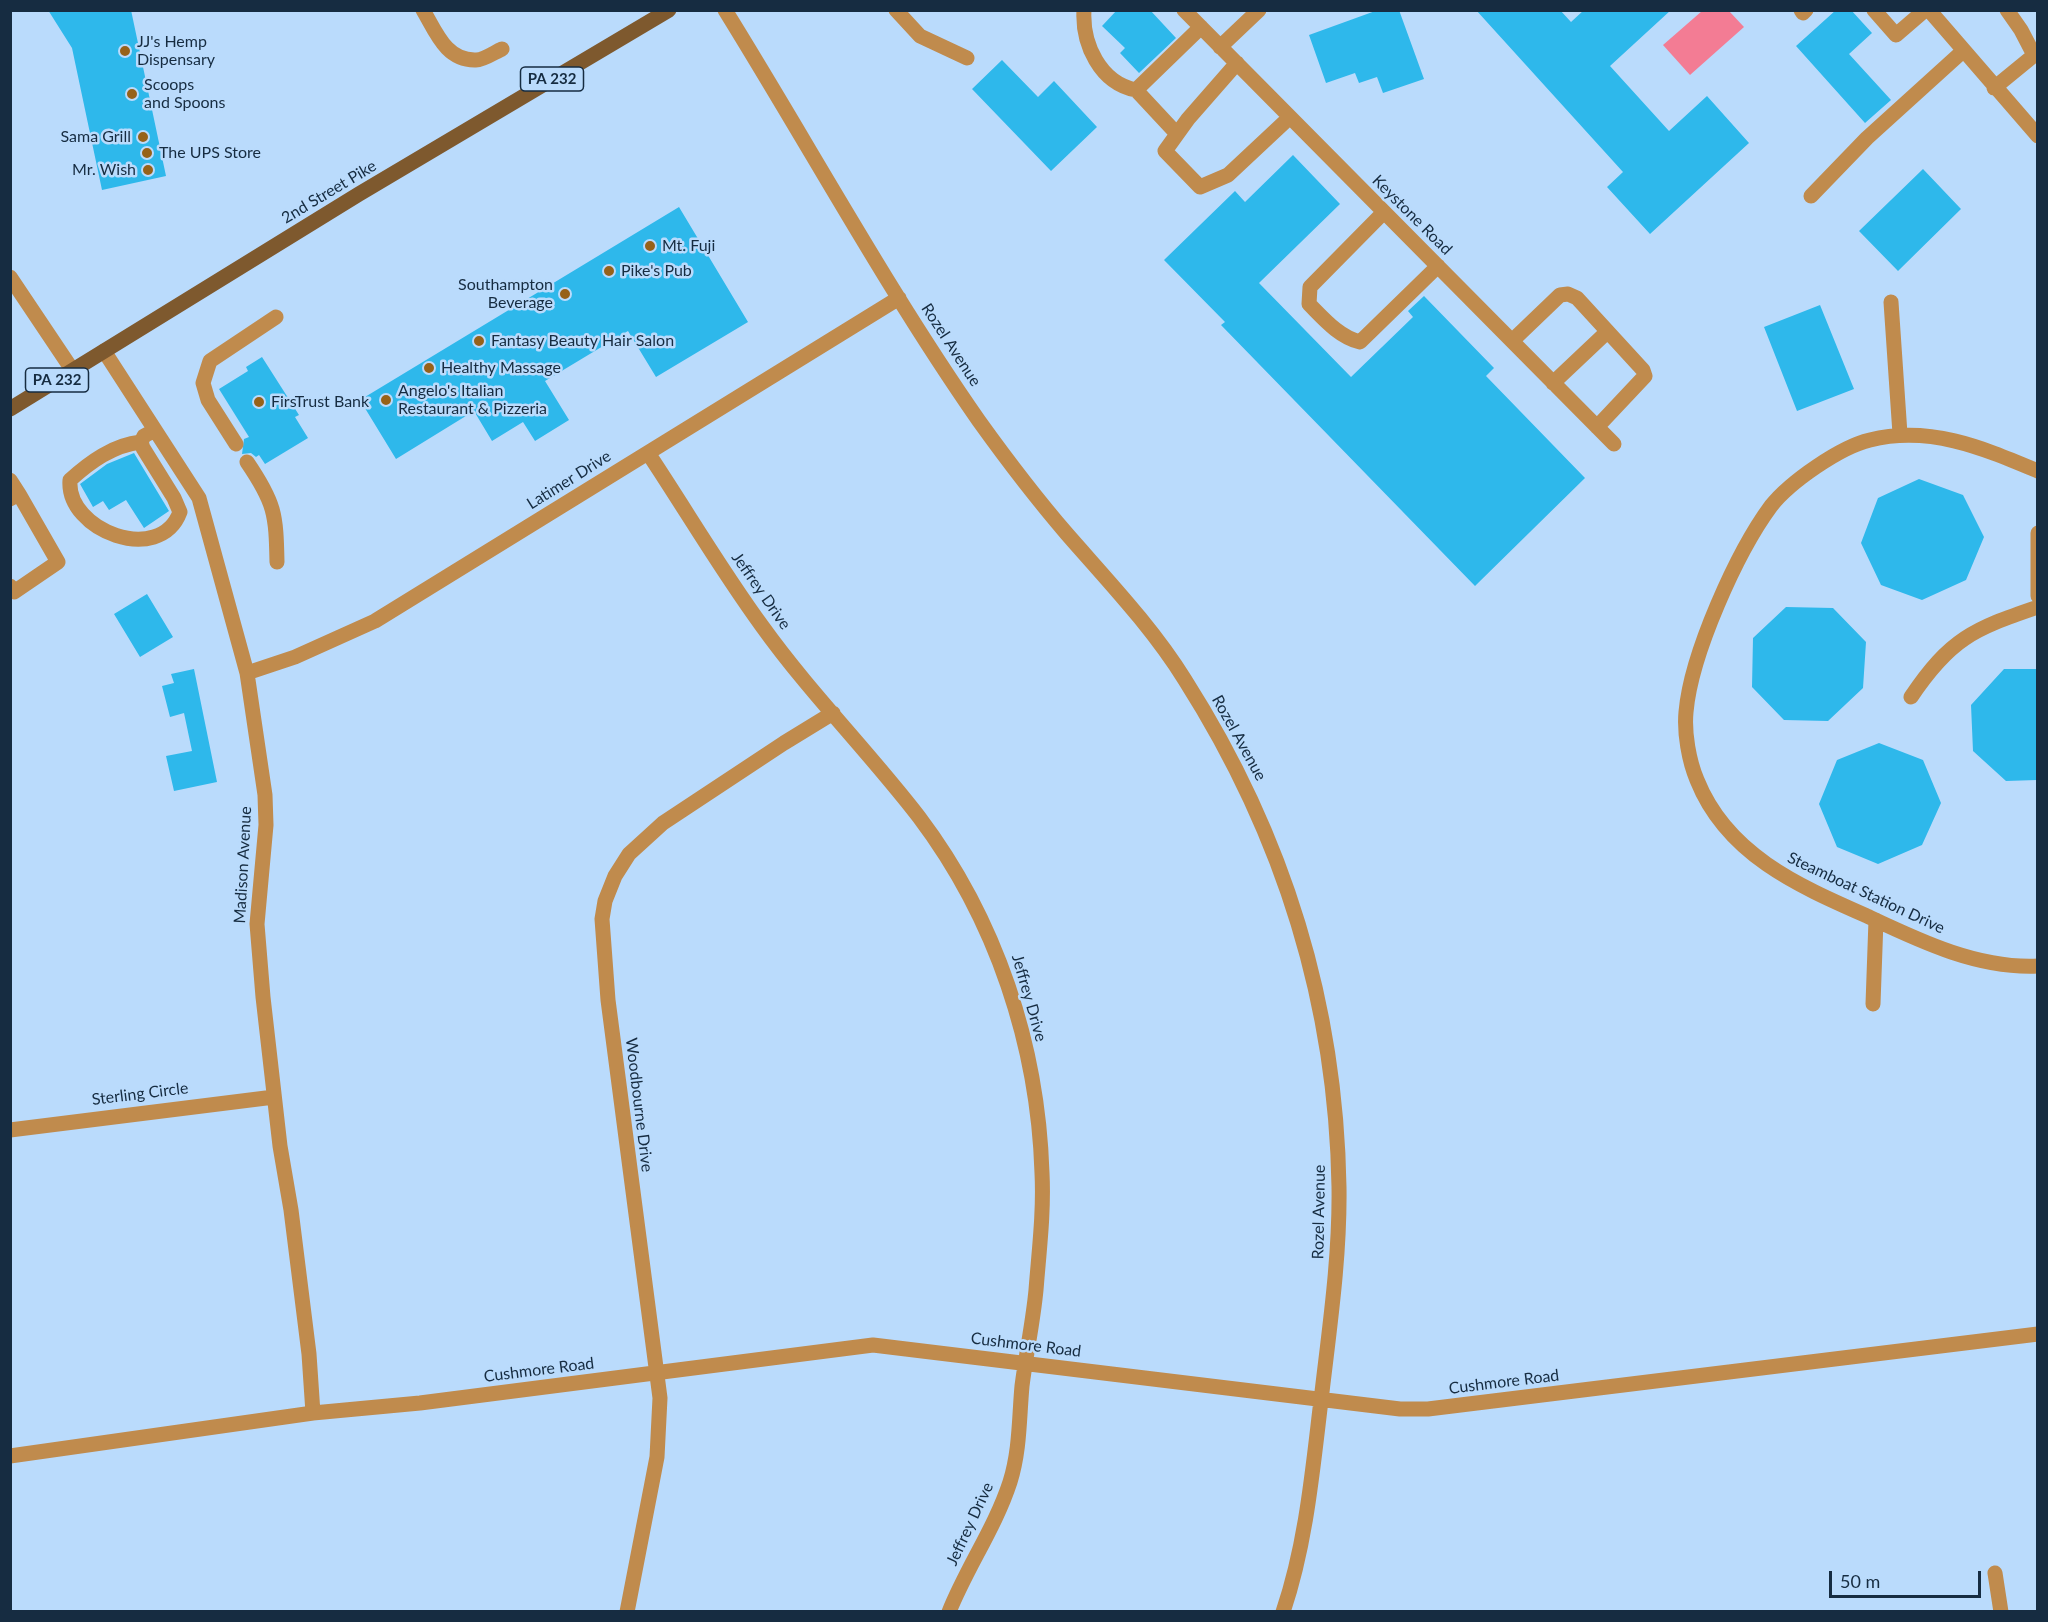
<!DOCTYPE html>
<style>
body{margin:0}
#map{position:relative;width:2048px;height:1622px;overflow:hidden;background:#badbfc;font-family:Lato,sans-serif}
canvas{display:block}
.frame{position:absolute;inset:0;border:12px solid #162c41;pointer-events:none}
.scale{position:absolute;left:1829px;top:1571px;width:152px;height:27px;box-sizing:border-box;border:3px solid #162c41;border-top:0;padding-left:8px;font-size:18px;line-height:21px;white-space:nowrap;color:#162c41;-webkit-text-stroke:4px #badbfc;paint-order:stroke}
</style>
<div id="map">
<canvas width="2048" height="1622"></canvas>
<div class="frame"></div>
<div class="scale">50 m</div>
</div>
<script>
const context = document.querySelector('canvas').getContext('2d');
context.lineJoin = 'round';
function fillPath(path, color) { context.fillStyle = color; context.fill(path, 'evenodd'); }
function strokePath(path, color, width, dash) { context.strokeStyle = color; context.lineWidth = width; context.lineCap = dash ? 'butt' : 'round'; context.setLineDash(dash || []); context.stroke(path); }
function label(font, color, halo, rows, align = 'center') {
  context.font = font + ' Lato,sans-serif'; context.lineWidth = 5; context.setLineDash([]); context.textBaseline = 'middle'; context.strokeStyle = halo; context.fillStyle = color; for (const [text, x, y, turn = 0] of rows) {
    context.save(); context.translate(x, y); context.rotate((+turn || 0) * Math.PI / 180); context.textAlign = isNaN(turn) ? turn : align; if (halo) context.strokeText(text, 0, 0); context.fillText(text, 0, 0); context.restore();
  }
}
fillPath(new Path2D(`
 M 1702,11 L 1729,11 L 1744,27 L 1690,75 L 1663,45 Z`), '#f37c94');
fillPath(new Path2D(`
 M 48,10 L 131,10 L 166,176 L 102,190 L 72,48 Z
 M 1117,10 L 1150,10 L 1176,38 L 1139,73 L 1120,53 L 1125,48 L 1102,26 Z
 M 1378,10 L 1399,10 L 1424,79 L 1383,93 L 1377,77 L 1359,83 L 1355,73 L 1326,83 L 1309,35 Z
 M 1476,10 L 1560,10 L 1571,22 L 1584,10 L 1671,10 L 1610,66 L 1669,131 L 1707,96 L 1749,143 L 1650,234 L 1607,187 L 1623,172 Z
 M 1836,10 L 1851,10 L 1872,33 L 1849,54 L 1891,100 L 1865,123 L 1796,46 Z
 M 1002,60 L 1038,97 L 1054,81 L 1097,127 L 1051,171 L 972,89 Z
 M 1293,155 L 1340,204 L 1259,283 L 1351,377 L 1413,317 L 1408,311 L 1424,296 L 1494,368 L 1486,376 L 1585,478 L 1475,586 L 1221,325 L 1225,322 L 1164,260 L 1235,191 L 1245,202 Z
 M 1923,169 L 1961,209 L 1898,271 L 1859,231 Z
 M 679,207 L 748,322 L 656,377 L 628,331 L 545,381 L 569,420 L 535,441 L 523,422 L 492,441 L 474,411 L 396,459 L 360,400 Z
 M 1820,305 L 1854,389 L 1797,411 L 1764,327 Z
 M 262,357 L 299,415 L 295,417 L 308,438 L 265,464 L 259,455 L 256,457 L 251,453 L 242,454 L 244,439 L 249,437 L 219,389 L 248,371 L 246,367 Z
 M 134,453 L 169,511 L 144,528 L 126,500 L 109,510 L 103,501 L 93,507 L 80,484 L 107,464 Z
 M 1919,479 L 1963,495 L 1984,537 L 1966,580 L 1922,600 L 1881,585 L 1861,543 L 1878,498 Z
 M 147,594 L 173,637 L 140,657 L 114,614 Z
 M 1786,607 L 1833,608 L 1866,642 L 1863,688 L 1828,721 L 1784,720 L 1752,687 L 1753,638 Z
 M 194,669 L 217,782 L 174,791 L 166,756 L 192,751 L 184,713 L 170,717 L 162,686 L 174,683 L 171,674 Z
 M 2004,669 L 2037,669 L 2037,780 L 2006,781 L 1973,751 L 1971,705 Z
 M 1879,743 L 1923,760 L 1941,803 L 1922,845 L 1878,864 L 1837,847 L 1819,804 L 1837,760 Z`), '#2eb8eb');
strokePath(new Path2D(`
 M 423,10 C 436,32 446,61 476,60 C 484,60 495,52 502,49
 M 725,10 C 810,147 887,289 979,421 C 1007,460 1036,498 1067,534 C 1108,581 1152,627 1185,680 C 1283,834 1336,1004 1339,1187 C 1340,1255 1330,1324 1322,1392 C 1313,1465 1307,1541 1283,1612
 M 896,10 L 920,36 L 967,58
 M 1084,10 C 1082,44 1100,83 1136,90 L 1201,27
 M 1184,10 L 1614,444
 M 1801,10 L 1803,13 L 1806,10
 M 1874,10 L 1896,35 L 1925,10
 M 1929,10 L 2038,136
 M 2007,10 L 2021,30 L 2034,55
 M 1220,47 L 1259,10
 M 1237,63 L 1188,119 L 1165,151 L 1200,187 L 1228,175 L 1290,117
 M 1994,88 L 2038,52
 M 1136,90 L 1177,134
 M 1811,196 L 1867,138 L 1963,51
 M 1384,212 L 1310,287 L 1309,304 C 1324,319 1339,337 1360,342 L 1438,266
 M 10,277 L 73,371
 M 1891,302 L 1900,434
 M 1512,341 L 1560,295 L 1568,294 L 1577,298 L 1643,370 L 1645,376 L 1597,427
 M 104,351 L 199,498 L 247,673 L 265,795 L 266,825 L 257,924 L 263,997 L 280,1146 L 291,1210 L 309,1354 L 313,1413
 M 1553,383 L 1607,332
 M 141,442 C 113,445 90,462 70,480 C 66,531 160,566 180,512 L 174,498 L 143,448 L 141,442 L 144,436 L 155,430
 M 236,444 L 208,400 L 203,383 L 210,361 L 276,317
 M 648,453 C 686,510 721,570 762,626 C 810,693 869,752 919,817 C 996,919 1038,1045 1042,1173 C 1044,1212 1039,1251 1036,1290 C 1033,1322 1026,1354 1022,1386 C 1019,1419 1020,1450 1010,1482 C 995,1528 967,1567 949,1612
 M 247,462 C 275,503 276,514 277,562
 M 2038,471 C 1983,448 1930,425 1870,440 C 1840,447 1790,482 1771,506 C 1737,552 1691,654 1686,712 C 1684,733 1689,761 1697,780 C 1727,855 1799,886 1867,916 C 1920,941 1978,969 2038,966
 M 10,480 L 19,494
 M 10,499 L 19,494 L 58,562 L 14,592 L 10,586
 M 2038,533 L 2038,596
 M 247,673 L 295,657 L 375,621 L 899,298
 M 1911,697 C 1950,639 1973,629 2038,607
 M 1873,1004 L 1876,920
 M 10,1130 L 274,1097
 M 10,1456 L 313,1413 L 420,1403 L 873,1345 L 1400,1409 L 1428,1409 L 2038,1334
 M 1995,1573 L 2001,1612
 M 627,1612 L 657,1457 L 660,1398 L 608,1000 L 602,919 L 605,901 L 615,876 L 629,854 L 663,823 L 784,743 L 833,713`), '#c08b4d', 15);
strokePath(new Path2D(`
 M 10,409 L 359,194 L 669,10`), '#7e592e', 15);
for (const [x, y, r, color] of [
 [125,51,6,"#976219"],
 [132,94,6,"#976219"],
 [143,137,6,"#976219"],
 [147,153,6,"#976219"],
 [148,170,6,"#976219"],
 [650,246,6,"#976219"],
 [609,271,6,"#976219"],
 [565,294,6,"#976219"],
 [479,341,6,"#976219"],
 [429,368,6,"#976219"],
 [386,400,6,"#976219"],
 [259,402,6,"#976219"]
]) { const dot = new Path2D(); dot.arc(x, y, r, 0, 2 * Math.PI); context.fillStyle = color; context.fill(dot); strokePath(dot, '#badbfc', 2); }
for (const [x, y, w] of [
 [552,79,63],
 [57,380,63]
]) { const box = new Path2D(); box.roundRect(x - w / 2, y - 12, w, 24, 4.5); context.fillStyle = '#badbfc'; context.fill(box); strokePath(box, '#162c41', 1.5); }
label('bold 15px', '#162c41', null, [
 ["PA 232",552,79],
 ["PA 232",57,380]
]);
label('16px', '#162c41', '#badbfc', [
 ["JJ's Hemp",137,42],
 ["Dispensary",137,60],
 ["Scoops",144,85],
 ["and Spoons",144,103],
 ["Sama Grill",131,137,"right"],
 ["The UPS Store",159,153],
 ["Mr. Wish",136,170,"right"],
 ["Mt. Fuji",662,246],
 ["Pike's Pub",621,271],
 ["Southampton",553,285,"right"],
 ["Beverage",553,303,"right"],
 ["Fantasy Beauty Hair Salon",491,341],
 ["Healthy Massage",441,368],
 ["Angelo's Italian",398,391],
 ["Restaurant & Pizzeria",398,409],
 ["FirsTrust Bank",271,402]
], 'left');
label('16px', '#162c41', '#badbfc', [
 ["2nd Street Pike",329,192,-31],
 ["Keystone Road",1412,215,45],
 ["Rozel Avenue",951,345,57],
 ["Latimer Drive",569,480,-32],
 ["Jeffrey Drive",761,591,55],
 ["Rozel Avenue",1239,738,61],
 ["Madison Avenue",243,865,-87],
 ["Steamboat Station Drive",1866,893,25],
 ["Jeffrey Drive",1029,998,74],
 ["Sterling Circle",140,1094,-7],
 ["Woodbourne Drive",639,1105,83],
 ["Rozel Avenue",1319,1212,-89],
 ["Cushmore Road",1026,1345,7],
 ["Cushmore Road",539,1370,-7],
 ["Cushmore Road",1504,1382,-7],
 ["Jeffrey Drive",970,1524,-65]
]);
</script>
